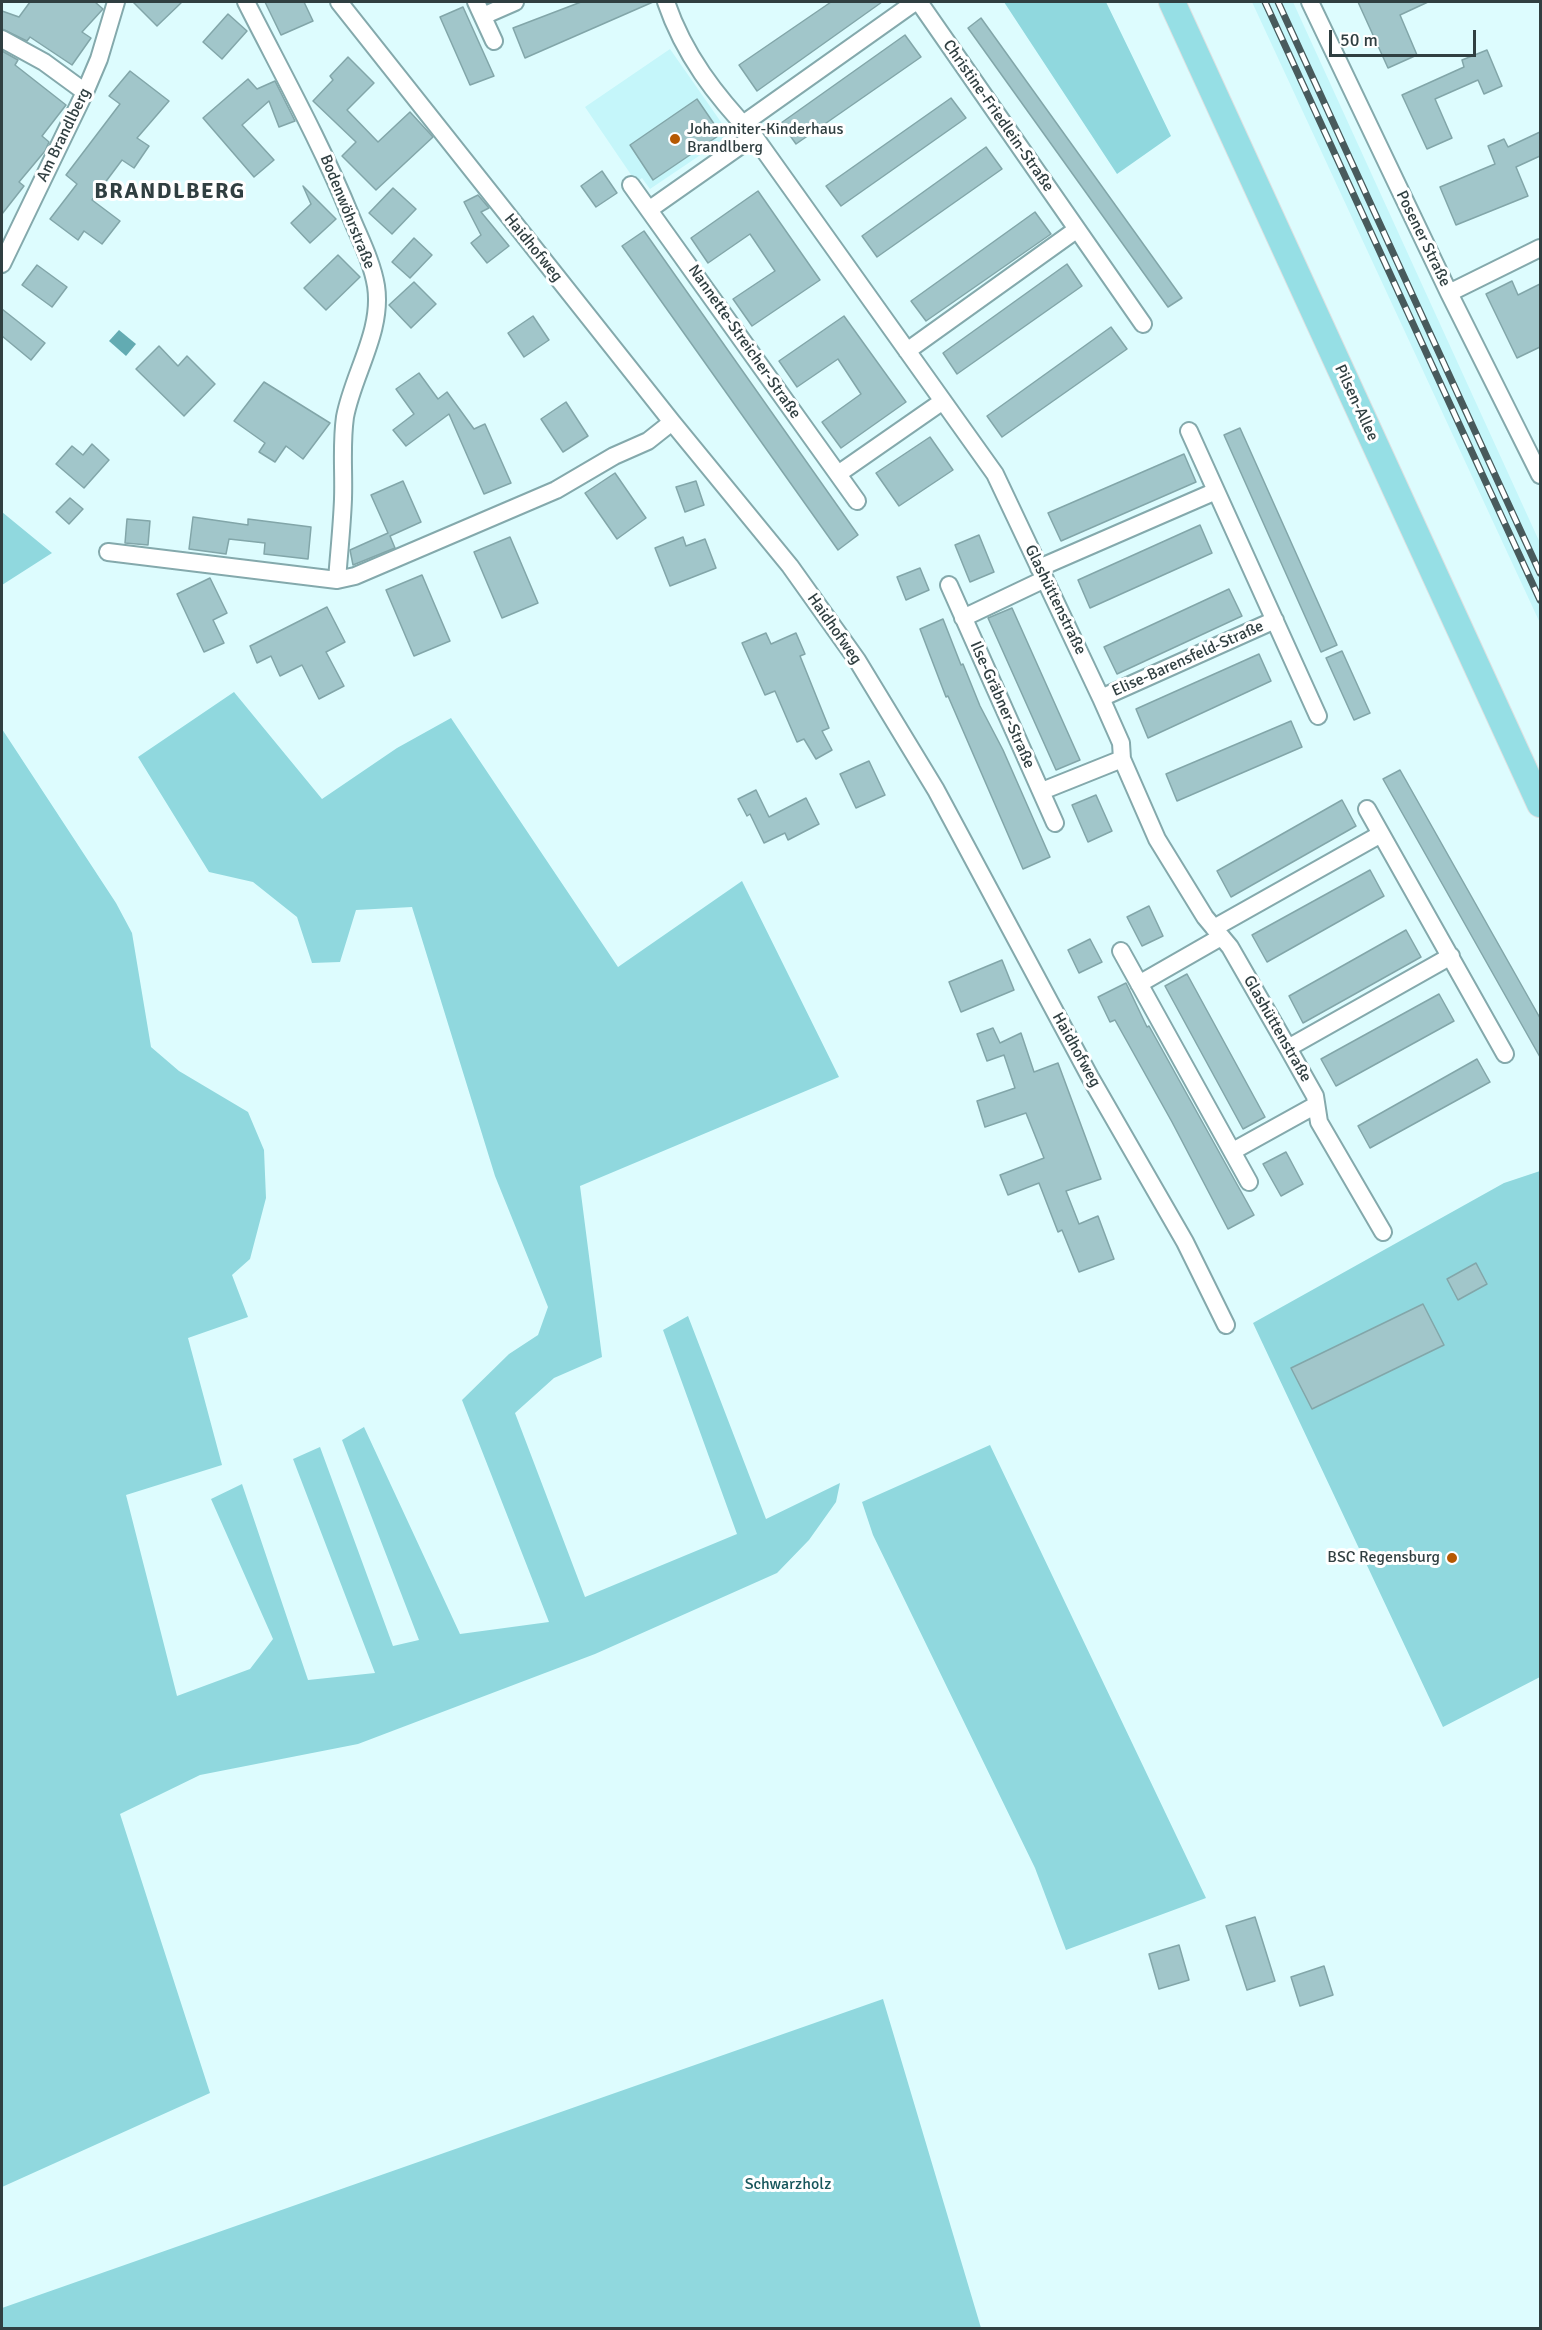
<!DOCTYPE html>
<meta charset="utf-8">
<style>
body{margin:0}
#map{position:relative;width:1542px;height:2330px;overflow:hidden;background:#ddfcfe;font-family:Signika,sans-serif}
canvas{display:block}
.frame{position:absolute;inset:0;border:3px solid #303f41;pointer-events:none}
.scale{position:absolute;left:1329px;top:30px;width:147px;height:27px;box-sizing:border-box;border:3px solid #303f41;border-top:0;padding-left:8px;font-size:18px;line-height:21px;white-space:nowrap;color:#303f41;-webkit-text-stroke:4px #fff;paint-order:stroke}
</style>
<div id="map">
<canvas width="1542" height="2330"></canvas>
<div class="frame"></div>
<div class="scale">50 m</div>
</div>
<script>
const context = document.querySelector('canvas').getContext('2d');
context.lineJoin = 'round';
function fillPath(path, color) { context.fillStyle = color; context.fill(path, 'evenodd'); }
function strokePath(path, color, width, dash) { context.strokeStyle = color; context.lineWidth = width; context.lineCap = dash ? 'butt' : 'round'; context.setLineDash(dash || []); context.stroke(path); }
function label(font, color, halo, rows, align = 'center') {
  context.font = font + ' Signika,sans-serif'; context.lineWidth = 6; context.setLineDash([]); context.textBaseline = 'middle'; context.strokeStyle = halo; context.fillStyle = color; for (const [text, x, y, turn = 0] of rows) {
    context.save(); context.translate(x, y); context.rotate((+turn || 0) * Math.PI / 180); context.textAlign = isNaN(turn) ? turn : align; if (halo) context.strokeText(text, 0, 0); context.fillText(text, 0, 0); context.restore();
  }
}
fillPath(new Path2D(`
 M 1252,2 L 1293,2 L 1540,543 L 1540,623 Z
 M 670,49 L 730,135 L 650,189 L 642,178 L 636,182 L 585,107 Z`), '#c5f6fa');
fillPath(new Path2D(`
 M 1004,2 L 1106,2 L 1171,136 L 1117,174 Z
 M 2,512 L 52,553 L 2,585 Z
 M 234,692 L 322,799 L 397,748 L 451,718 L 618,967 L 742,881 L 839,1077 L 580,1186 L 602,1357 L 554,1378 L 515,1413 L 585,1597 L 737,1534 L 663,1330 L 688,1316 L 766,1519 L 840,1483 L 836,1502 L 809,1540 L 777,1573 L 595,1654 L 358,1744 L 200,1775 L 120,1814 L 210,2093 L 2,2187 L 2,729 L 116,903 L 132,933 L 151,1047 L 179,1071 L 248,1112 L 264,1150 L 266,1198 L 250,1259 L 232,1275 L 248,1317 L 188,1338 L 222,1465 L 126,1495 L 177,1696 L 250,1669 L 273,1639 L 211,1499 L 242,1484 L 308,1680 L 375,1673 L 293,1459 L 320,1447 L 393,1646 L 419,1640 L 342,1440 L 364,1427 L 460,1634 L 549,1622 L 462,1400 L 509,1354 L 538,1335 L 548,1307 L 495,1176 L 412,907 L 356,910 L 340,962 L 312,963 L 297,917 L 253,882 L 209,872 L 138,757 Z
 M 1540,1171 L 1540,1677 L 1443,1727 L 1253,1323 L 1504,1183 Z
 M 990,1445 L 1206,1898 L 1066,1950 L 1035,1868 L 873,1535 L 862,1502 Z
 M 883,1999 L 981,2328 L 2,2328 L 2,2308 Z`), '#90d8de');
fillPath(new Path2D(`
 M 119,330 L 136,344 L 126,356 L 109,341 Z`), '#62abb2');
const building = new Path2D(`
 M 30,2 L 95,2 L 103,9 L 82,32 L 91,38 L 72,65 L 30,37 L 27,41 L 2,29 L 2,11 L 19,17 Z
 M 133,2 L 182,2 L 157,26 Z
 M 265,2 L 304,2 L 313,21 L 281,35 Z
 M 581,2 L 653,2 L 525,58 L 513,28 Z
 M 831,2 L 882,2 L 757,91 L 739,65 Z
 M 1358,2 L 1428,2 L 1400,15 L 1417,55 L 1388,68 Z
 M 463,7 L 494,76 L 470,85 L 440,17 Z
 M 228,14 L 247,31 L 222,59 L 203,42 Z
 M 981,18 L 1182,298 L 1168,307 L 968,28 Z
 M 905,35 L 921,57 L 796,144 L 781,123 Z
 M 1487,50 L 1502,86 L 1484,94 L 1478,80 L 1435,99 L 1452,138 L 1427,149 L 1402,95 L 1464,67 L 1462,60 Z
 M 2,51 L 18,60 L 15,65 L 66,105 L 42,136 L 49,142 L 45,151 L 19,182 L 24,186 L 2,214 Z
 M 348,57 L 374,83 L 347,110 L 378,142 L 410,112 L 433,137 L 376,190 L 342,156 L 356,142 L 313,101 L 333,80 L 330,76 Z
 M 130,71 L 169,101 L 137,138 L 149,146 L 134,168 L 122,160 L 92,200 L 120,221 L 102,244 L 84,231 L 78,240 L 50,219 L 77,184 L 66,175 L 120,104 L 109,96 Z
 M 248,79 L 257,89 L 275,81 L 295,121 L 279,127 L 269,101 L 242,125 L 274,160 L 254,177 L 203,118 Z
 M 951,98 L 966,118 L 841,206 L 826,186 Z
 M 697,99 L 721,134 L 653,180 L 630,145 Z
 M 1540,132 L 1540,156 L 1516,167 L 1528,196 L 1456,225 L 1440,187 L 1495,164 L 1488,146 L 1504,139 L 1508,147 Z
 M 986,147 L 1002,169 L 877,257 L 862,236 Z
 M 602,171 L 617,193 L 596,207 L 581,186 Z
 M 303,186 L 336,219 L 310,243 L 291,223 L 311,204 Z
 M 393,188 L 416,209 L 392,234 L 369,213 Z
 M 758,191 L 820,280 L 752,326 L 733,299 L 775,271 L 750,234 L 708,263 L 691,238 Z
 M 478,195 L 489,208 L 481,212 L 509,246 L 487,263 L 471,243 L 481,235 L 464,202 Z
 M 1035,212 L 1051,234 L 926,321 L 911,301 Z
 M 644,231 L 858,535 L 838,550 L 622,246 Z
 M 414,238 L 432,255 L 410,278 L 392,262 Z
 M 338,255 L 360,277 L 326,310 L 304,288 Z
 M 1067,264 L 1082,286 L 957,374 L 943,353 Z
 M 37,265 L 67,287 L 52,307 L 22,285 Z
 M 1512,281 L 1518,295 L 1540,284 L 1540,347 L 1517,358 L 1486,294 Z
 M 414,282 L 436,304 L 411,328 L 389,305 Z
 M 2,309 L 45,343 L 31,360 L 2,336 Z
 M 533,316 L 549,340 L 524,357 L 508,333 Z
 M 844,316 L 906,402 L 841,448 L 822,422 L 861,394 L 838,359 L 797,387 L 779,361 Z
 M 1111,327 L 1127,349 L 1002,437 L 987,416 Z
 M 159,346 L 178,366 L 187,356 L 215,384 L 184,416 L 136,369 Z
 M 419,373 L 438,399 L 447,392 L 474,429 L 485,424 L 511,483 L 484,494 L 449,414 L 406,446 L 393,430 L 414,414 L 396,389 Z
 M 264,382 L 330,423 L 303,459 L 286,446 L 275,462 L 259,452 L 265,443 L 234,421 Z
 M 566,402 L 588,436 L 563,452 L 541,419 Z
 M 1240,428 L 1337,645 L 1321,652 L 1224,435 Z
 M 930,437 L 953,470 L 899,506 L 876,473 Z
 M 92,444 L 109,460 L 84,488 L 56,464 L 72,446 L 83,455 Z
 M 1184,454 L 1196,482 L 1061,541 L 1048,513 Z
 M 615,473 L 646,518 L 617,539 L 585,493 Z
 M 403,481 L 421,522 L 390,536 L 395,548 L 353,565 L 350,550 L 388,533 L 371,495 Z
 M 696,481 L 704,505 L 685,512 L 676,487 Z
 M 70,498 L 83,509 L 69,524 L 56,512 Z
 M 193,517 L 248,525 L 248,519 L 311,527 L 308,559 L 264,554 L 265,543 L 229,539 L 226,554 L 189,549 Z
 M 127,519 L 150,521 L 148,545 L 125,543 Z
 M 1200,525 L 1212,553 L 1090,608 L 1078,580 Z
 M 979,535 L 994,572 L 970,582 L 955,545 Z
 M 510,537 L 538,603 L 502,618 L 474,552 Z
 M 683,537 L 686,546 L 705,539 L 716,568 L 670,586 L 655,548 Z
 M 920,568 L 929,590 L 906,600 L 897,577 Z
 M 422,575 L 450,641 L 414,656 L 386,590 Z
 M 210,578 L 227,613 L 213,620 L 224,643 L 204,652 L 177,594 Z
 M 1229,589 L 1242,616 L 1117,674 L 1104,647 Z
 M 327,607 L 345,642 L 326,652 L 344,686 L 319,699 L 302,665 L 280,676 L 271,656 L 257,663 L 250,646 Z
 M 1012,608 L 1080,760 L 1056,770 L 988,618 Z
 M 943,619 L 961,665 L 963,664 L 980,706 L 1003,750 L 1050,857 L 1023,869 L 948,696 L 946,697 L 920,629 Z
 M 766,633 L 771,644 L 796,633 L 805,654 L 800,656 L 829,728 L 822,731 L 832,750 L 816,759 L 804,739 L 797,742 L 775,691 L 765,695 L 742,643 Z
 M 1342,651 L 1370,713 L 1354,720 L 1326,658 Z
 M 1259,654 L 1271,681 L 1148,738 L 1136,709 Z
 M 1291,721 L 1302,747 L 1177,801 L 1166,774 Z
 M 869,761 L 885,795 L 856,808 L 840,774 Z
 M 1400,770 L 1540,1018 L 1540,1057 L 1383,779 Z
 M 756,790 L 769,817 L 806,798 L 819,824 L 788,840 L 785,833 L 764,843 L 750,814 L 747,816 L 738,799 Z
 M 1096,795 L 1112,831 L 1088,842 L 1072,805 Z
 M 1342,800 L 1356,826 L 1231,897 L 1217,871 Z
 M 1370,870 L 1384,896 L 1267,962 L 1252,935 Z
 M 1149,906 L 1163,936 L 1142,946 L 1127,917 Z
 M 1406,930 L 1421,957 L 1303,1023 L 1289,996 Z
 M 1090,939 L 1102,962 L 1079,973 L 1068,950 Z
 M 1002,960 L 1014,990 L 961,1012 L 949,982 Z
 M 1187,974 L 1265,1117 L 1243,1129 L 1165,986 Z
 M 1126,983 L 1147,1027 L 1149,1026 L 1254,1215 L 1228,1229 L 1172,1122 L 1115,1020 L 1110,1022 L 1098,997 Z
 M 1439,994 L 1454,1021 L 1336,1086 L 1321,1059 Z
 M 993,1028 L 1000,1043 L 1021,1033 L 1034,1072 L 1058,1063 L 1101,1179 L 1066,1191 L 1079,1224 L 1098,1216 L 1114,1259 L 1079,1272 L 1062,1230 L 1058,1232 L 1039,1183 L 1008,1195 L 1000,1175 L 1044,1158 L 1026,1113 L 985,1127 L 977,1101 L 1015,1088 L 1004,1055 L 987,1061 L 977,1034 Z
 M 1477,1059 L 1490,1082 L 1370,1148 L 1358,1126 Z
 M 1286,1152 L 1303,1184 L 1281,1196 L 1263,1164 Z
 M 1476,1263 L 1487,1284 L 1458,1300 L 1447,1279 Z
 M 1423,1304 L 1444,1345 L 1312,1409 L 1291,1368 Z
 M 1255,1917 L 1275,1981 L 1247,1990 L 1226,1926 Z
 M 1179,1945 L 1189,1980 L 1159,1989 L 1149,1954 Z
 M 1324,1966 L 1333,1995 L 1300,2006 L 1291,1977 Z`);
fillPath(building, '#a1c6ca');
strokePath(building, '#82a6a9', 1.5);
const street = new Path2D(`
 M 246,2 C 282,73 321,143 351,217 C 360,239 372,262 376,286 C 383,331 353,374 345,417 C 341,445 344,471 343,499 C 342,526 339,553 337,580
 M 339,2 L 672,422 L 790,566 L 857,660 L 936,790 L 1090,1077 L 1185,1242 L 1226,1325
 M 476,2 L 494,41
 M 666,2 C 684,55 716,96 754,136 L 995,474 L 1101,698 L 1121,743 L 1122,759 L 1157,839 L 1205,917 L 1230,947 L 1288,1048 L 1315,1096 L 1319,1122 L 1383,1232
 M 919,2 L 1143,324
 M 1310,2 L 1449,293 L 1540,475
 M 483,16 L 515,2
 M 2,39 L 44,62 L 85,92
 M 743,124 L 915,2
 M 631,185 L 857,501
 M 650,209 L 754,136
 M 2,264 L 85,92 L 99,59 L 116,2
 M 1449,293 L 1540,248
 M 907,351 L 1076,230
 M 1189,431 L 1318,716
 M 838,474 L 943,401
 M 108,552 L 337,580 L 355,576 L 556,490 L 614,456 L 648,441 L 672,422
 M 1039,568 L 1216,491
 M 949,585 L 1055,823
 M 963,618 L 1045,579
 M 1101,698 L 1275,620
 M 1042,791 L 1122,759
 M 1367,809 L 1505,1054
 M 1214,928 L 1381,834
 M 1121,951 L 1249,1182
 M 1139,984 L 1221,937
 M 1288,1048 L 1451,956
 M 1233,1151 L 1316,1105`);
const primary = new Path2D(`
 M 1172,2 L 1540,804`);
strokePath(street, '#84a9ac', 20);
strokePath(primary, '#dee0e1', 28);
strokePath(street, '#fff', 16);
strokePath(primary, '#96dfe5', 26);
const rail = new Path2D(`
 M 1265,2 L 1540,600
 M 1278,2 L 1540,573`);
strokePath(rail, '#485a5c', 7);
strokePath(rail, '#fff', 4.5, [14]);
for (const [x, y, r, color] of [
 [675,139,6,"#b65902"],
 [1452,1558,6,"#b65902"]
]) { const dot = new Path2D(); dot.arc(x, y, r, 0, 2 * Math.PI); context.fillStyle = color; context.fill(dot); strokePath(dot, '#fff', 2); }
label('16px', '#303f41', '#fff', [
 ["Christine-Friedlein-Straße",998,116,55],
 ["Am Brandlberg",64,135,-64],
 ["Bodenwöhrstraße",347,212,68],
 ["Posener Straße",1423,239,64],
 ["Haidhofweg",533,248,51],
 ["Nannette-Streicher-Straße",744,342,55],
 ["Pilsen-Allee",1356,403,65],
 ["Glashüttenstraße",1055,600,64],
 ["Haidhofweg",834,629,55],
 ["Elise-Barensfeld-Straße",1188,659,-24],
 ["Ilse-Gräbner-Straße",1002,705,66],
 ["Glashüttenstraße",1277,1029,60],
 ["Haidhofweg",1076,1050,61]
]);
label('16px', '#303f41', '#fff', [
 ["Johanniter-Kinderhaus",687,130],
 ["Brandlberg",687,148],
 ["BSC Regensburg",1440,1558,"right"]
], 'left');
label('16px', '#16565b', '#fff', [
 ["Schwarzholz",788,2185]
]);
context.letterSpacing = '1.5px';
label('bold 22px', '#303f41', '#fff', [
 ["BRANDLBERG",170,192]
]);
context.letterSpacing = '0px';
</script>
